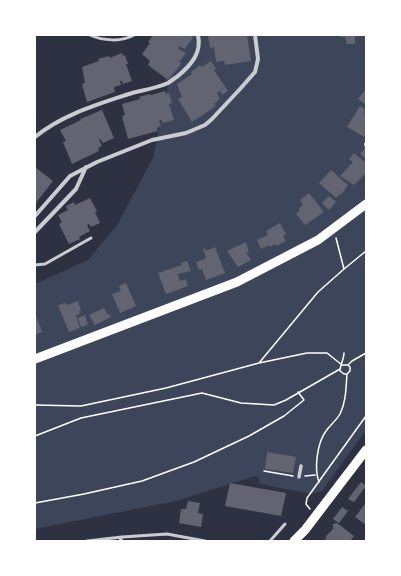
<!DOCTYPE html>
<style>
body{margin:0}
#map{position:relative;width:401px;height:576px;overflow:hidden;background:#2d3142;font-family:Helvetica,sans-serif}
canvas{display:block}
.frame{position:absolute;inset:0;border:36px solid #fff;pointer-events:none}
</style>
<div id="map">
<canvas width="401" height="576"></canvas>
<div class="frame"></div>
</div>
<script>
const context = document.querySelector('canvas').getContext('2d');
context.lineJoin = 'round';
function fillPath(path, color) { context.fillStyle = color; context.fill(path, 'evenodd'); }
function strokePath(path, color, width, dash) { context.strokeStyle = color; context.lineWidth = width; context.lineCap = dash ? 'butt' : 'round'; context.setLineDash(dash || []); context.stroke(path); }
fillPath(new Path2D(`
 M 178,35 L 366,35 L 366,430 L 322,491 L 312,494 L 260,484 L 258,477 L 255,476 L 176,501 L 35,529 L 35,284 L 88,260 L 117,225 L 153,158 Z`), '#3c4559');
fillPath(new Path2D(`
 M 153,35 L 190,35 L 193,37 L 185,49 L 179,46 L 178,49 L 186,53 L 179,62 L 182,63 L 168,80 L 148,65 L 150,61 L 142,54 L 150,43 L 148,42 Z
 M 211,35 L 247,35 L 251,61 L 225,65 L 224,61 L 216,62 L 214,47 L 210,48 L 208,36 Z
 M 340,35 L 355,35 L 355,44 L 347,44 L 345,37 L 340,37 Z
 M 122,53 L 123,56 L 125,55 L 128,64 L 126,64 L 132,81 L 123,84 L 122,81 L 120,81 L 121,85 L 114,87 L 115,92 L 87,102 L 82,84 L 85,83 L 82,67 L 99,61 L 98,59 L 109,56 L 110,58 Z
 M 211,61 L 216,69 L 214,70 L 228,91 L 222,95 L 220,91 L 217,93 L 220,99 L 214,104 L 216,106 L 192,122 L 178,99 L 182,97 L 177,84 L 192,74 L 191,72 L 200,65 L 202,67 Z
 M 366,89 L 366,105 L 358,99 Z
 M 165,91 L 166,94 L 169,93 L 172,103 L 169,104 L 174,120 L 163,123 L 161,120 L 159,121 L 161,126 L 157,128 L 158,131 L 128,139 L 122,116 L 125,115 L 122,104 L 140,99 L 139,97 L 150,94 L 151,95 Z
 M 360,106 L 366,110 L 364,115 L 366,116 L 366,133 L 364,137 L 347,127 Z
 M 102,110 L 114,138 L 103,143 L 100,139 L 99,140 L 102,146 L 98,148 L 99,151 L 72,164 L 63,142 L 66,141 L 60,130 L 81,120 L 80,119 Z
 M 366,147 L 366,159 L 360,154 Z
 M 354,153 L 366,163 L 366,173 L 354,185 L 340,176 L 353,162 L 349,159 Z
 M 35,167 L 53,181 L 35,204 Z
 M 331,170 L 348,185 L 341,195 L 340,194 L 336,198 L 319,183 Z
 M 309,193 L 324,212 L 305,225 L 296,214 L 300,210 L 299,208 L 303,205 L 300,200 Z
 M 329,196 L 336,202 L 329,210 L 322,203 Z
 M 90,198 L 97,211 L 95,212 L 100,223 L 91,227 L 89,224 L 87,225 L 90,231 L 79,237 L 80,239 L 69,244 L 59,224 L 62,222 L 58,215 L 68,210 L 66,206 L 74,202 L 75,205 Z
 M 280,223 L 286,234 L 283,236 L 286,241 L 276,246 L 275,244 L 270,247 L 269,245 L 261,249 L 257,240 L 268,235 L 266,231 Z
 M 246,242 L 249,252 L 246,253 L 251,260 L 238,267 L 227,251 Z
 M 215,247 L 225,273 L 206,280 L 202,269 L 199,270 L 196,262 L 205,259 L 205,258 L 206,257 L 203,249 L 205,248 L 206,251 Z
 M 187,261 L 191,271 L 178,274 L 180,281 L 186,279 L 188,286 L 166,294 L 158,273 L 182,265 L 181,263 Z
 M 126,283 L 136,306 L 120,313 L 112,294 L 121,291 L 119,286 Z
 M 78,301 L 81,311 L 79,311 L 80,314 L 76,315 L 80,328 L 69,332 L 58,305 L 66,303 L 67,305 Z
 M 104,308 L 108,315 L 110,314 L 111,317 L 95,325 L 89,315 Z
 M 85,315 L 88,325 L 81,327 L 78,318 Z
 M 37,318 L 42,332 L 35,335 L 35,319 Z
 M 267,452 L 296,457 L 293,473 L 265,469 Z
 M 361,482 L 366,486 L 354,502 L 348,499 Z
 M 230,483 L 286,493 L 281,516 L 225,506 Z
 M 188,501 L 200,503 L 198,513 L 203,514 L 201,527 L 179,523 L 181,509 L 186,509 Z
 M 365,504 L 366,505 L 366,525 L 355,517 Z
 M 342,507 L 348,511 L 339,523 L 333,519 Z
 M 337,523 L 354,536 L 350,541 L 324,541 L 326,538 L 326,536 L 333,529 L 333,524 Z`), '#626471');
strokePath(new Path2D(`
 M 336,238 L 344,269
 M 259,363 L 307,353 L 327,353 L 342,365 L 348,365 L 350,367 L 350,371 L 347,374 L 344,374 L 340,371 C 340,365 344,359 344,353
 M 348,365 L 352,361 L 366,353
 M 35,405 L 81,406 L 166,388 L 259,363 L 318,292 L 344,269 L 366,251
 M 35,436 L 81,418 L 202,393 L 241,403 L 274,405 L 286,400 L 340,369
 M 264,471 L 293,476
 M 305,476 L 315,475
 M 319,482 C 314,469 317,443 326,431 C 330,425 336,421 340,414 C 346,402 346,388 347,374
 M 35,503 L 84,494 L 142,481 L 194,462 L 249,436 L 284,416 L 304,400 L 298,392
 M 310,509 L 306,504 L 307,498 L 366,416`), '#fff', 1.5);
strokePath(new Path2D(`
 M 90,35 C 103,41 122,42 134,35
 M 35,265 L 45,264 L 91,238
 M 87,541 L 122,537
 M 120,541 L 122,537 L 167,534 L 205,541
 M 270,541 L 285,524`), '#caccd0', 3);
strokePath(new Path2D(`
 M 299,477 L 301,466`), '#caccd0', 3.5);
strokePath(new Path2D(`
 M 35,137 C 63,114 99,104 132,93 C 144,90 157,88 168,83 C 171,81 175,78 178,76 C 191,65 202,53 198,35
 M 366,145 L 366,144
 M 35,216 L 70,176 L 97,162 L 152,140 L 186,133 L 205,125 L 212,119 L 240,89 L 255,72 L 258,59 L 255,35
 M 35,232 L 76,189 L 86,167`), '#caccd0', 4);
strokePath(new Path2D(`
 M 35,359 L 237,282 L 318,240 L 366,204
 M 294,541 L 305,530 L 366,450`), '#fff', 9);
</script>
